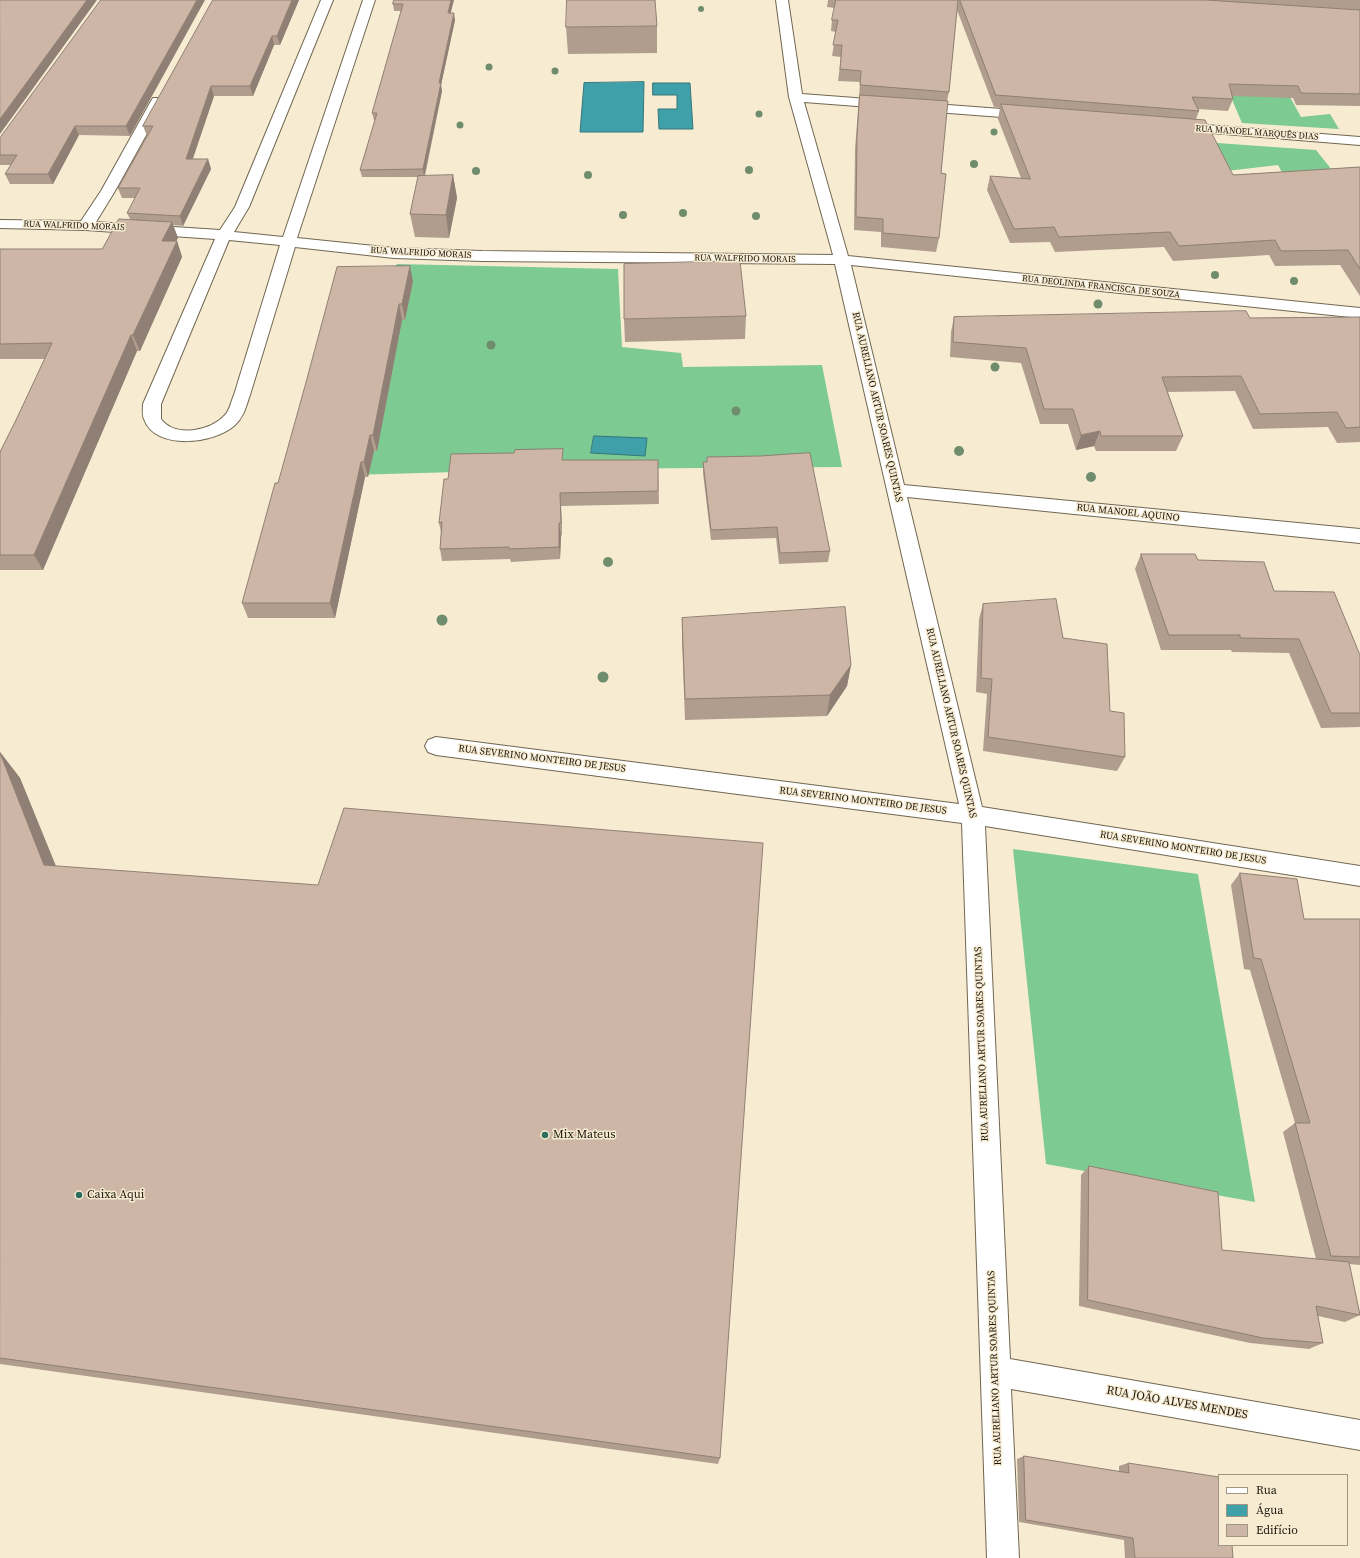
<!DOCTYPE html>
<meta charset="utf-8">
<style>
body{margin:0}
#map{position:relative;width:1360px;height:1558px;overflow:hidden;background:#f7ecd2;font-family:"Source Serif 4",serif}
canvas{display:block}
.legend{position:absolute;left:1218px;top:1474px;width:130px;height:72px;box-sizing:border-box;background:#f7ecd2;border:1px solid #9f9784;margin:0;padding:5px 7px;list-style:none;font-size:12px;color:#1b170e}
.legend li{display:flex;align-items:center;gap:8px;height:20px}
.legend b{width:20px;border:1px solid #9f9784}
</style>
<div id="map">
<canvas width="1360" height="1558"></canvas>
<ul class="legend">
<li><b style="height:5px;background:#fff"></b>Rua</li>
<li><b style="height:11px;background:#40a0a9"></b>Água</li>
<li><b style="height:11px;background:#cdb6a5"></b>Edifício</li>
</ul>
</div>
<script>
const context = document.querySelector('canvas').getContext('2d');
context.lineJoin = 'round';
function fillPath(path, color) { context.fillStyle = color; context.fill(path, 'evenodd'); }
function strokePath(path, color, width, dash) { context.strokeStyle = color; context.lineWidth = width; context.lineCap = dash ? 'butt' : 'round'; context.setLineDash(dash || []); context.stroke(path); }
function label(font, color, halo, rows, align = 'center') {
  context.font = font + ' "Source Serif 4",serif'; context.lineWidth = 3; context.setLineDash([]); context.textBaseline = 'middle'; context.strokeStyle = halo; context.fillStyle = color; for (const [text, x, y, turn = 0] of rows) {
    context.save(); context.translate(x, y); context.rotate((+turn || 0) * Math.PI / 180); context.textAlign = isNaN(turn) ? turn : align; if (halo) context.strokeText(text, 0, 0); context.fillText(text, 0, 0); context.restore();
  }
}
fillPath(new Path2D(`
 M 1218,67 L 1274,68 L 1301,117 L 1330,114 L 1339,129 L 1242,123 Z
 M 1189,141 L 1316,150 L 1360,205 L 1323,249 L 1278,165 L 1218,172 Z
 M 397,264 L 618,269 L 622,347 L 681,353 L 683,367 L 822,365 L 842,467 L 563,469 L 350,475 L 380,289 Z
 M 1013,849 L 1198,874 L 1255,1202 L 1046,1164 Z`), '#7dcb92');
const water = new Path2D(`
 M 644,82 L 643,132 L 580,132 L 584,83 Z
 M 653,83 L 690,83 L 693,129 L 659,129 L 658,109 L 677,109 L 677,95 L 653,95 Z
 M 594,436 L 647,438 L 645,456 L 591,453 Z`);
fillPath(water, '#40a0a9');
strokePath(water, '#35777a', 1);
const minor = new Path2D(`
 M 321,0 L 333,0 L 249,207 L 234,232 L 283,237 L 363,0 L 375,0 L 297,238 L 394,248 L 482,251 L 833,255 L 789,97 L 776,0 L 788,0 L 802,94 L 1028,111 L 1033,112 L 1035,115 L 1033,118 L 1028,119 L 804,102 L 848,256 L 1360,308 L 1360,318 L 851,265 L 904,485 L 1360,529 L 1360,543 L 907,497 L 982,807 L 1360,866 L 1360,886 L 985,826 L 1010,1359 L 1360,1420 L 1360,1450 L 1011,1389 L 1019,1558 L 987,1558 L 962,823 L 436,755 L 428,752 L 425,746 L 428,740 L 436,737 L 959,804 L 835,264 L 482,261 L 394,258 L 295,247 L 250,395 C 246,406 244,417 235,425 C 215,444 155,451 144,419 C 142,415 143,409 143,404 L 215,239 L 86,230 L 0,228 L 0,220 L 81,221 L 101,191 L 151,101 L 153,98 L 163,98 L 165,101 L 115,191 L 96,222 L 220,230 L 235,207 ZM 229,240 L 280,245 L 234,395 C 231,401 230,410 225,415 C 211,431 175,438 161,419 L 161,404 Z
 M 1180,123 L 1360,137 L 1360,145 L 1175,130 L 1173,127 L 1175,124 Z`);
strokePath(minor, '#716751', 2);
fillPath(minor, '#fff');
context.fillStyle = '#6f8c6d';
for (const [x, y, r] of [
 [701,9,3],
 [489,67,3.5],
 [555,71,3.5],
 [759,114,3.5],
 [460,125,3.5],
 [994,132,3.5],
 [974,164,4],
 [749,170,4],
 [476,171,4],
 [588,175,4],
 [683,213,4],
 [623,215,4],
 [756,216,4],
 [1215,275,4],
 [1294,281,4],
 [1098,304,4.5],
 [491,345,4.5],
 [995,367,4.5],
 [736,411,4.5],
 [959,451,5],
 [1091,477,5],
 [608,562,5],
 [442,620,5.5],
 [603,677,5.5]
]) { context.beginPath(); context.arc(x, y, r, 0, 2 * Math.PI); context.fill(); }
fillPath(new Path2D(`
 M 101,0 L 130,136 L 79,135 L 53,184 L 10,184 L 5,174 L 11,165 L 0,165 L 0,138 Z
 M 213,0 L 299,0 L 280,45 L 274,45 L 253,96 L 214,96 L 193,159 L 208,159 L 211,169 L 183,226 L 173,225 L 178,238 L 176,241 L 177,241 L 182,257 L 140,351 L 137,351 L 43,570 L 0,570 L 0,452 L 16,420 L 45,359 L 0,359 L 0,249 L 102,249 L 130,219 L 127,213 L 135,198 L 122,198 L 118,188 L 148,136 L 147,136 L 143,126 Z
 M 394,0 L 451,13 L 455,20 L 441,85 L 442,91 L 425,176 L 453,175 L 457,198 L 449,238 L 415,237 L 410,214 L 418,177 L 362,177 L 360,170 L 375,120 L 374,120 L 372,113 L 401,11 L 394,11 L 393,4 Z
 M 828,0 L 1360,0 L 1360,106 L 1296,105 L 1293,98 L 1232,96 L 1233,99 L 1228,111 L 1198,109 L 1199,111 L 1196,119 L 1233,175 L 1360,167 L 1360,296 L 1340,265 L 1275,266 L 1269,255 L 1173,261 L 1164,247 L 1055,252 L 1050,242 L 1010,243 L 987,190 L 990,176 L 1021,178 L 998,119 L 1000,108 L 994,107 L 957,10 L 949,92 L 947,101 L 941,173 L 939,238 L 936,252 L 881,247 L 881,232 L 854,230 L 855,149 L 859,97 L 860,82 L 838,81 L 841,57 L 832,56 L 836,32 L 831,31 L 832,20 L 835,8 L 827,7 Z
 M 657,26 L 657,53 L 568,54 L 566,27 Z
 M 413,281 L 405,320 L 402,320 L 377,451 L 374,451 L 368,477 L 365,477 L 335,618 L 248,618 L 242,603 L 278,483 Z
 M 746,316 L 745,339 L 625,342 L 624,319 Z
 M 954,317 L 1250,318 L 1360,317 L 1360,442 L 1337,443 L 1328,427 L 1253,429 L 1235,391 L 1168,392 L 1183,436 L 1176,451 L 1096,451 L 1094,446 L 1076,450 L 1068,424 L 1040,424 L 1021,363 L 950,357 L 951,332 Z
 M 707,457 L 830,551 L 828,562 L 779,564 L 776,538 L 711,540 L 703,473 L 703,462 L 707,462 Z
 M 564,460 L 658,460 L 659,504 L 561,506 L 562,535 L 561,536 L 560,559 L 511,562 L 510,559 L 442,561 L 440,549 L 441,532 L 439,523 Z
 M 1141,554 L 1198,560 L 1274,591 L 1360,655 L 1360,727 L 1321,728 L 1289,653 L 1232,652 L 1231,650 L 1161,650 L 1135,569 Z
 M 983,604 L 1063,638 L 1110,711 L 1125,757 L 1117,771 L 983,751 L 987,694 L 976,692 L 979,619 Z
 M 682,618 L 851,665 L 847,686 L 827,716 L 685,720 L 682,640 Z
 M 0,752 L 20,778 L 56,866 L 720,1458 L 718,1464 L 0,1364 Z
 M 1240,873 L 1304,919 L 1360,919 L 1360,1265 L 1349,1264 L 1360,1315 L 1345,1322 L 1318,1316 L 1323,1343 L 1309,1349 L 1250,1343 L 1079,1306 L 1081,1175 L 1089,1166 L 1222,1250 L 1316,1259 L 1283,1132 L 1295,1123 L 1250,970 L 1244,969 L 1231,885 Z
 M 1024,1456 L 1119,1472 L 1119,1466 L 1128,1463 L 1233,1558 L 1125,1558 L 1124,1540 L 1019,1522 L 1017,1459 Z`), '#b09d8e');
fillPath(new Path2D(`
 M 87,0 L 97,0 L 0,134 L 0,119 Z
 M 197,0 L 205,0 L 130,136 L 126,126 Z
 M 292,0 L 299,0 L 280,45 L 277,36 Z
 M 451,0 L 454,0 L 449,20 L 448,13 Z
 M 454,13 L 455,20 L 441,85 L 442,91 L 424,177 L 423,169 L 439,83 Z
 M 272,36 L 274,45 L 253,96 L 250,86 Z
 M 211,86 L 214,96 L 189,169 L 186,159 Z
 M 75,126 L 79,135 L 53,184 L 48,174 Z
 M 208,159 L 211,169 L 183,226 L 180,216 Z
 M 453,175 L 457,198 L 449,238 L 446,215 Z
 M 172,222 L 178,238 L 168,257 L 162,241 Z
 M 177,241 L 182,257 L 140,351 L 133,335 Z
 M 410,266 L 413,281 L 405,320 L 402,304 Z
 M 399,304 L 402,320 L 377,451 L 373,435 Z
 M 131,335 L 137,351 L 43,570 L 34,555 Z
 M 1100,431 L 1094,446 L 1076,450 L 1081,435 Z
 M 370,435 L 374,451 L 368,477 L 364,462 Z
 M 361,462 L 365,477 L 335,618 L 330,603 Z
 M 560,493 L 561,506 L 562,535 L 561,523 Z
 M 559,523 L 561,536 L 560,559 L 559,547 Z
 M 851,665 L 847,686 L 827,716 L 830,695 Z
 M 0,752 L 20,778 L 65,889 L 44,865 Z`), '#907f74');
const building = new Path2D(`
 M 0,0 L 87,0 L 0,119 Z
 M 101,0 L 197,0 L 126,126 L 75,126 L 48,174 L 5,174 L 17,155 L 0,155 L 0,138 Z
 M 213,0 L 292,0 L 277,36 L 272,36 L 250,86 L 211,86 L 186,159 L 208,159 L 180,216 L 127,213 L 140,188 L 118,188 L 153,126 L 143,126 Z
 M 394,0 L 451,0 L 448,13 L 454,13 L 439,83 L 441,83 L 423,169 L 360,170 L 377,113 L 372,113 L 403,4 L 393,4 Z
 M 567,0 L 655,0 L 657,26 L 566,27 Z
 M 836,0 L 958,0 L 949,92 L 860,85 L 861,71 L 840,69 L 842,45 L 833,45 L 838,20 L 832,20 Z
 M 960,0 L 1206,0 L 1360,10 L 1360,94 L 1301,93 L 1298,86 L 1229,84 L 1233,99 L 1192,97 L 1199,111 L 996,95 Z
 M 860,95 L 948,101 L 941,173 L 946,174 L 939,238 L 883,233 L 883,219 L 856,217 L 857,136 Z
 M 1001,104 L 1205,120 L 1233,175 L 1360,167 L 1360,269 L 1348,250 L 1281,251 L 1275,240 L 1179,246 L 1170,232 L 1059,237 L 1054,227 L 1014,229 L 990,176 L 1030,179 Z
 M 453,175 L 446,215 L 410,214 L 418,176 Z
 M 119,219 L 172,222 L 162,241 L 177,241 L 133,335 L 131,335 L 34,555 L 0,555 L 0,452 L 16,420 L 52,343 L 0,344 L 0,249 L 102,249 Z
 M 740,261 L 746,316 L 624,319 L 624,264 Z
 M 410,266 L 402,304 L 399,304 L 373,435 L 370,435 L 364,462 L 361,462 L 330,603 L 242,603 L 275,483 L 278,483 L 305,386 L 337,267 Z
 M 1246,311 L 1250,318 L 1360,317 L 1360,427 L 1346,428 L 1337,412 L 1260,414 L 1241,376 L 1162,377 L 1183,436 L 1101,436 L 1100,431 L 1081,435 L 1073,409 L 1044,409 L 1026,348 L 953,342 L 954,317 Z
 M 563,449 L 562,460 L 658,460 L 658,491 L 560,493 L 561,523 L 559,523 L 559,547 L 509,549 L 509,547 L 440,549 L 442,522 L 439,523 L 444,479 L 448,479 L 451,454 L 514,453 L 515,450 Z
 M 810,453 L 830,551 L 780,553 L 777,527 L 711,530 L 703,462 L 707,462 L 707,457 L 760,456 Z
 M 1141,554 L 1195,554 L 1198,560 L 1264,562 L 1274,591 L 1334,592 L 1360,655 L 1360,713 L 1331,713 L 1299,639 L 1240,638 L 1240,635 L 1169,635 Z
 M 1056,599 L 1063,638 L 1107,644 L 1110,711 L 1124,713 L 1125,757 L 988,737 L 992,679 L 981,678 L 983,604 Z
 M 845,607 L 851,665 L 830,695 L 685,699 L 682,618 Z
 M 0,753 L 44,865 L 318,885 L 344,808 L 763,843 L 720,1458 L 0,1358 Z
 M 1240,873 L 1297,879 L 1304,919 L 1360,919 L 1360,1257 L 1331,1256 L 1295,1123 L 1310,1123 L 1261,959 L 1254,958 Z
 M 1089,1166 L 1218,1192 L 1222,1250 L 1349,1262 L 1360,1315 L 1316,1306 L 1323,1343 L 1263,1338 L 1088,1300 Z
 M 1024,1456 L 1129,1473 L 1128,1463 L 1219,1477 L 1219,1545 L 1232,1545 L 1233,1558 L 1135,1558 L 1133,1538 L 1026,1520 Z`);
fillPath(building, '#cdb6a5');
strokePath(building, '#907f74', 1);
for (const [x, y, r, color] of [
 [545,1135,4,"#2c6e5e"],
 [79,1195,4,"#2c6e5e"]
]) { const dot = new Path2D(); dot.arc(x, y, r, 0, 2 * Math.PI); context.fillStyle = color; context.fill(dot); strokePath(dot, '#f7ecd2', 1.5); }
label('9px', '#1b170e', '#f7ecd2', [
 ["RUA MANOEL MARQUÊS DIAS",1257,133,4],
 ["RUA WALFRIDO MORAIS",74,226,2],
 ["RUA WALFRIDO MORAIS",421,253,3],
 ["RUA WALFRIDO MORAIS",745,259,1],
 ["RUA DEOLINDA FRANCISCA DE SOUZA",1101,287,6]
]);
label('10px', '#1b170e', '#f7ecd2', [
 ["RUA AURELIANO ARTUR SOARES QUINTAS",877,407,77],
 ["RUA MANOEL AQUINO",1128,513,6],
 ["RUA AURELIANO ARTUR SOARES QUINTAS",951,723,77],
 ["RUA SEVERINO MONTEIRO DE JESUS",542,759,7],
 ["RUA SEVERINO MONTEIRO DE JESUS",863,801,7],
 ["RUA SEVERINO MONTEIRO DE JESUS",1183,848,9],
 ["RUA AURELIANO ARTUR SOARES QUINTAS",982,1044,-92],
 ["RUA AURELIANO ARTUR SOARES QUINTAS",995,1368,-92]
]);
label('12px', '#1b170e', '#f7ecd2', [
 ["Mix Mateus",553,1135],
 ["Caixa Aqui",87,1195]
], 'left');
label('12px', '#1b170e', '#f7ecd2', [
 ["RUA JOÃO ALVES MENDES",1177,1403,10]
]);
</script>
